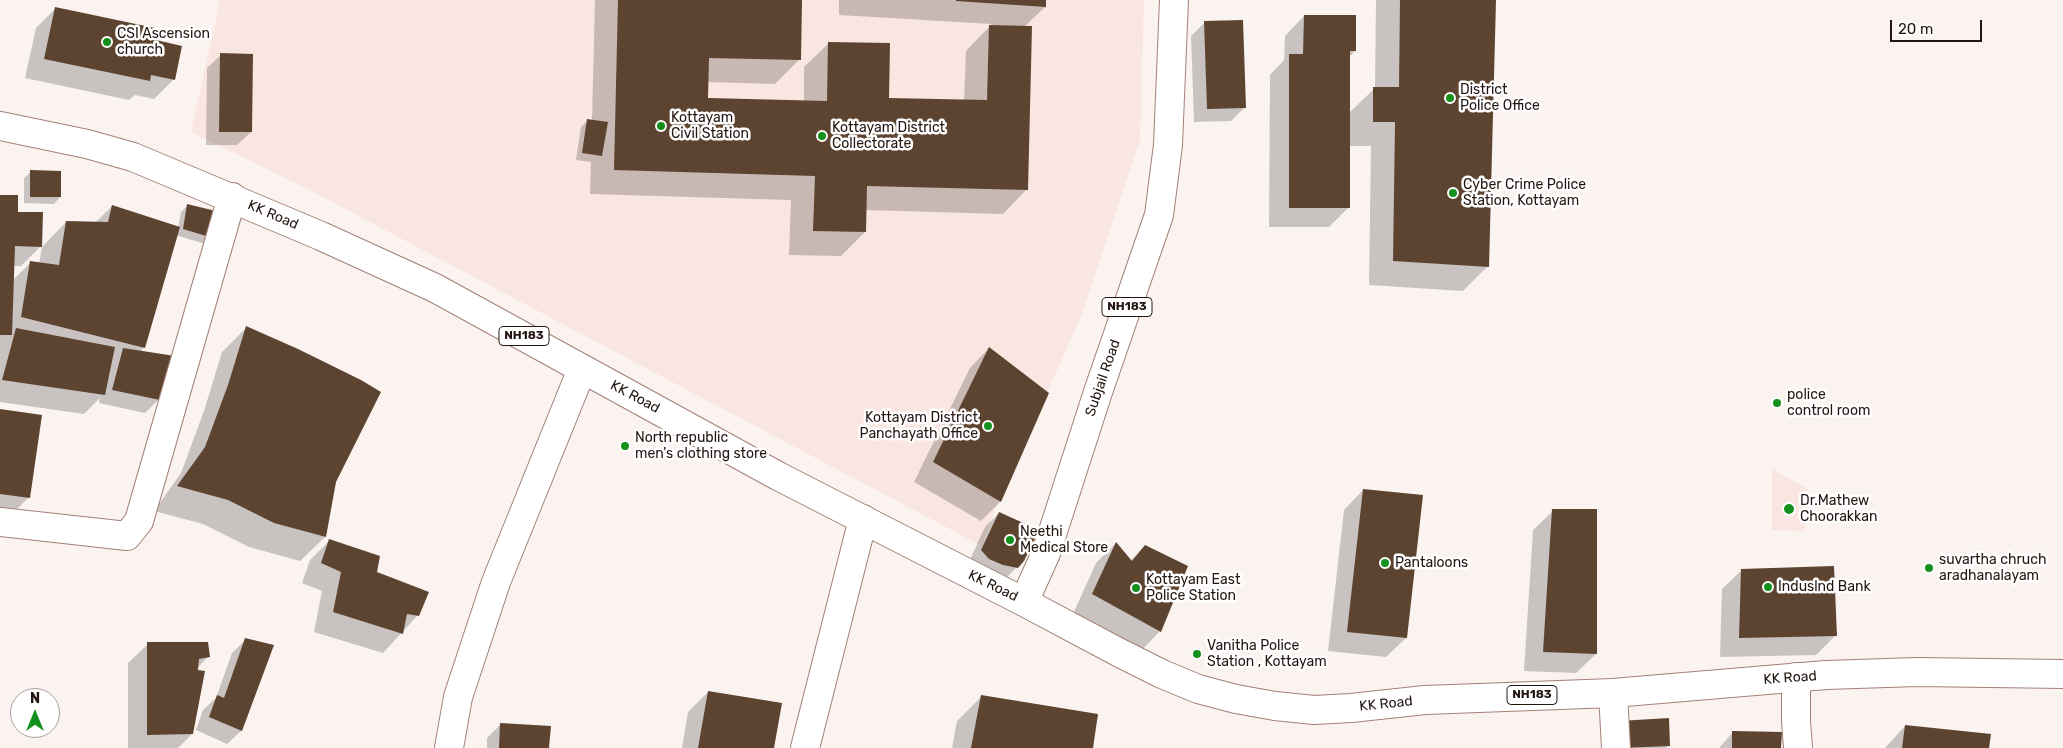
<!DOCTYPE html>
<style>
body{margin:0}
#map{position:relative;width:2063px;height:748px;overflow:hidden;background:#fbf3f0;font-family:Rubik,sans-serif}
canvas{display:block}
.north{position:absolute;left:10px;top:688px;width:50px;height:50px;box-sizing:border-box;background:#fff;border:1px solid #a7a2a0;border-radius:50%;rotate:0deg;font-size:14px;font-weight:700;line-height:20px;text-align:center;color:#231612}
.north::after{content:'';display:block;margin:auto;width:18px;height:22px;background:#14901d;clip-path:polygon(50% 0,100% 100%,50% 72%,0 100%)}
.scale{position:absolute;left:1890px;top:20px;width:92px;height:22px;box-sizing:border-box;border:2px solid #231612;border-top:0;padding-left:6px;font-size:15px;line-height:18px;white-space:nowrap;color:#231612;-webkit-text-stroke:4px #fff;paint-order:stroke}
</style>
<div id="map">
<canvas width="2063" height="748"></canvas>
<div class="north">N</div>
<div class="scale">20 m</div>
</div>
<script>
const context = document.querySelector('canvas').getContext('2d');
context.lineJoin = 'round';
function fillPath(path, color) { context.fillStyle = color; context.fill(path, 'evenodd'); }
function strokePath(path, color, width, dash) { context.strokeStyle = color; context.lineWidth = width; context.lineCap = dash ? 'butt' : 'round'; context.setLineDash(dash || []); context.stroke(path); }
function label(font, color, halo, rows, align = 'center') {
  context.font = font + ' Rubik,sans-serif'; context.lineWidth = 5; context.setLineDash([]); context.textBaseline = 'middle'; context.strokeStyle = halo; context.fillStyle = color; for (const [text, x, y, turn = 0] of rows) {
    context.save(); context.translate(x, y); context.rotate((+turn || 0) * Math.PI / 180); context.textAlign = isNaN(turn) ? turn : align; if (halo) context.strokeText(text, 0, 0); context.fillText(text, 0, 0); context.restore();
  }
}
fillPath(new Path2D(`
 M 220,0 L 1144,0 L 1140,140 L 1082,314 L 996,507 L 982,546 L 302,186 L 191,132 Z
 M 1772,469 L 1808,489 L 1805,531 L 1772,530 Z`), '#f9e6e0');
fillPath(new Path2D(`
 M 595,0 L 801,0 L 799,60 L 775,84 L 707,82 L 706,99 L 804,101 L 804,67 L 829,43 L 888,99 L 964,101 L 966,51 L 992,24 L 839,15 L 839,0 L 1045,0 L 1045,7 L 1024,27 L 1027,189 L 1003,214 L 865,210 L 865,232 L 841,256 L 789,255 L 791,200 L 590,194 L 591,162 L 576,160 L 581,127 L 588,120 L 592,121 Z
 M 1376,0 L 1495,0 L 1487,267 L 1463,291 L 1369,285 L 1371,146 L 1349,146 L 1348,208 L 1329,227 L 1269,227 L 1270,75 L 1284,60 L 1285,36 L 1304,16 L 1355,51 L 1349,57 L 1349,113 L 1375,88 Z
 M 56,8 L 151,40 L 174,79 L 154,99 L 135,95 L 129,100 L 25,78 L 36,28 Z
 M 1205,22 L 1245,107 L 1231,121 L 1194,122 L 1191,36 Z
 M 221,55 L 251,132 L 237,145 L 206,145 L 207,68 Z
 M 31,172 L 60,197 L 54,204 L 24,203 L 24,178 Z
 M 0,196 L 16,213 L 41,246 L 21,266 L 13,266 L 12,281 L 31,262 L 39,264 L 42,247 L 66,222 L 95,223 L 112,206 L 178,228 L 181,212 L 188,205 L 223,214 L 208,245 L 176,235 L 144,347 L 140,352 L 159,399 L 145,413 L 99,403 L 100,398 L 84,414 L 0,402 Z
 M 246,328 L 335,482 L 325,537 L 300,561 L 249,547 L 203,524 L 154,511 L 181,473 L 204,411 L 222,352 Z
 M 989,348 L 1047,393 L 1000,502 L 981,521 L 914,482 L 970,368 Z
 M 0,410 L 28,498 L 9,517 L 0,516 Z
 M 1363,490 L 1406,638 L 1386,657 L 1328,651 L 1344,510 Z
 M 1553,511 L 1596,654 L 1576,673 L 1524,671 L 1533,530 Z
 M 999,513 L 1023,561 L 1003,581 L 968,564 L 985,527 Z
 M 330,540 L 376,573 L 418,615 L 383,653 L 314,632 L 322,591 L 302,583 L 310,560 Z
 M 1116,543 L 1130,561 L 1145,546 L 1160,631 L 1141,651 L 1073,614 L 1096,563 Z
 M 1742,570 L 1836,635 L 1816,655 L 1720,657 L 1722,589 Z
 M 246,639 L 273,646 L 241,731 L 227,744 L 196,730 L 203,710 L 216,698 L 232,653 Z
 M 148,644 L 208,657 L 197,668 L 192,734 L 178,748 L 128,748 L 128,663 Z
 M 708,692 L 773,748 L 682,748 L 688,712 Z
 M 982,696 L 1092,748 L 952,748 L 957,721 Z
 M 501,724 L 548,748 L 487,748 L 487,738 Z
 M 1905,726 L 1988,748 L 1885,748 Z
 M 1733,732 L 1780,748 L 1719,748 Z
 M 1669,745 L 1666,748 L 1607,748 Z`), '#0003');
fillPath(new Path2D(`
 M 618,0 L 802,0 L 801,60 L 709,58 L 708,98 L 827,101 L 828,42 L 890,43 L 889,98 L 987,100 L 989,25 L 1032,26 L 1028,190 L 867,186 L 866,232 L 813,231 L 815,176 L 614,170 Z
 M 956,0 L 1046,0 L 1046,7 L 956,1 Z
 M 1400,0 L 1496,0 L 1489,267 L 1393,261 L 1395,122 L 1373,122 L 1373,87 L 1399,87 Z
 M 55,7 L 155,28 L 152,39 L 182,46 L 175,80 L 151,75 L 150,81 L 44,59 Z
 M 1304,15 L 1356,15 L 1356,51 L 1350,51 L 1350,208 L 1289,208 L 1289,54 L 1303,54 Z
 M 1243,20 L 1246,108 L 1207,109 L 1204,21 Z
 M 220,53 L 253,54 L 252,132 L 219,132 Z
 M 587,119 L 608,122 L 602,156 L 582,153 Z
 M 30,170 L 61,171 L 61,197 L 30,197 Z
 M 0,195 L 18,195 L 18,212 L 43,212 L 42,247 L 15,246 L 12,335 L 0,335 Z
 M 187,204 L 224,213 L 216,239 L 183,229 Z
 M 112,205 L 180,227 L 145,348 L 21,317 L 30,261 L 59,265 L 66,221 L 108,222 Z
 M 246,326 L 298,349 L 361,380 L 381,392 L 336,482 L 326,537 L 274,523 L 228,500 L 177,486 L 205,447 L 228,385 Z
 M 16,328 L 115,347 L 105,395 L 2,380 Z
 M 989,347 L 1049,393 L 1001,502 L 933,462 Z
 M 123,348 L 175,356 L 160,400 L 112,390 Z
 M 0,409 L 42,415 L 30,498 L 0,494 Z
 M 1363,489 L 1423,495 L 1407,638 L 1347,632 Z
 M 1552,509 L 1597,509 L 1597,654 L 1543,652 Z
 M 999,512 L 1039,530 L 1024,561 L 1018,568 L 1003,565 L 989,559 L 981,550 Z
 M 329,539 L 380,556 L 377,572 L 429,592 L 419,616 L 407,614 L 403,634 L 333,612 L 341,572 L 321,563 Z
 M 1116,542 L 1132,561 L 1145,545 L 1188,566 L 1161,632 L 1092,594 Z
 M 1834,566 L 1837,636 L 1739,638 L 1741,569 Z
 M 245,638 L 274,645 L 242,731 L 209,717 L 217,695 L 224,698 Z
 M 147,642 L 208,642 L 210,657 L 199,659 L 198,670 L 205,671 L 193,734 L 147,735 Z
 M 708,691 L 782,703 L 774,748 L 698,748 Z
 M 981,695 L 1098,714 L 1093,748 L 971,748 Z
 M 1669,718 L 1670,746 L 1620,748 L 1619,721 Z
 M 500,723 L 551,726 L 549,748 L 499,748 Z
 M 1905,725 L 1991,734 L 1989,748 L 1902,748 Z
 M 1732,731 L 1782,732 L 1781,748 L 1732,748 Z`), '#5d4430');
const minor = new Path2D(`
 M 0,522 L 127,536 L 139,521 L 232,197
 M 1796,677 L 1796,721 L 1798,748
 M 1613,693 L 1616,748
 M 449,748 L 458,697 L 496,582 L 582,369
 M 805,748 L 863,519`);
const trunk = new Path2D(`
 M 0,126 L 87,144 L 133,157 L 321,236 L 435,288 L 778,476 L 1024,602 L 1118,652 L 1162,674 L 1198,689 L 1236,699 L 1275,706 L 1314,710 L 1351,708 L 1425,700 L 1613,693 L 1826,675 L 1917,672 L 2063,674
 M 1024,602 L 1046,553 L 1098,392 L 1159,215 L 1168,145 L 1174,0`);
strokePath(minor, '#a38076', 30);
strokePath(trunk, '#a38076', 30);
strokePath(minor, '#fff', 28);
strokePath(trunk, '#fff', 28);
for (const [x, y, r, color] of [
 [107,42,5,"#14901d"],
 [1450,98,5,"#14901d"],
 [661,126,5,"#14901d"],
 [822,136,5,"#14901d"],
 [1453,193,5,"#14901d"],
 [1777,403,5,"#14901d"],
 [988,426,5,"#14901d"],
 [625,446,5,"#14901d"],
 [1789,509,6,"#14901d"],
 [1010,540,5,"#14901d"],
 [1385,563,5,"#14901d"],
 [1929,568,5,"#14901d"],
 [1768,587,5,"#14901d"],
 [1136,588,5,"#14901d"],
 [1197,654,5,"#14901d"]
]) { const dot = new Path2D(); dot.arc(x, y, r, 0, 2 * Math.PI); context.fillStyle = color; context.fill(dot); strokePath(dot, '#fff', 2); }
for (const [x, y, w] of [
 [1127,307,50],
 [524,336,50],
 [1532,695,50]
]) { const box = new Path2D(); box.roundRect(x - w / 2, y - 9.5, w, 19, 4); context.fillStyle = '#fff'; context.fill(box); strokePath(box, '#231612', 1); }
label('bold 12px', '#231612', null, [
 ["NH183",1127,307],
 ["NH183",524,336],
 ["NH183",1532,695]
]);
label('14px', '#231612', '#fff', [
 ["CSI Ascension",117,34],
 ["church",117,50],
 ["District",1460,90],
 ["Police Office",1460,106],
 ["Kottayam",671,118],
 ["Civil Station",671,134],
 ["Kottayam District",832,128],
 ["Collectorate",832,144],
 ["Cyber Crime Police",1463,185],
 ["Station, Kottayam",1463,201],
 ["police",1787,395],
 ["control room",1787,411],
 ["Kottayam District",978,418,"right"],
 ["Panchayath Office",978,434,"right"],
 ["North republic",635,438],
 ["men's clothing store",635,454],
 ["Dr.Mathew",1800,501],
 ["Choorakkan",1800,517],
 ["Neethi",1020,532],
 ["Medical Store",1020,548],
 ["suvartha chruch",1939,560],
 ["aradhanalayam",1939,576],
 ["Pantaloons",1395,563],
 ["Kottayam East",1146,580],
 ["Police Station",1146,596],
 ["Induslnd Bank",1778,587],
 ["Vanitha Police",1207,646],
 ["Station , Kottayam",1207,662]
], 'left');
label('14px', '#231612', '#fff', [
 ["KK Road",273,215,23],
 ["Subjail Road",1103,378,-71],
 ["KK Road",635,397,28],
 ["KK Road",993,586,26],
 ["KK Road",1790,678,-4],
 ["KK Road",1386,704,-6]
]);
</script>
